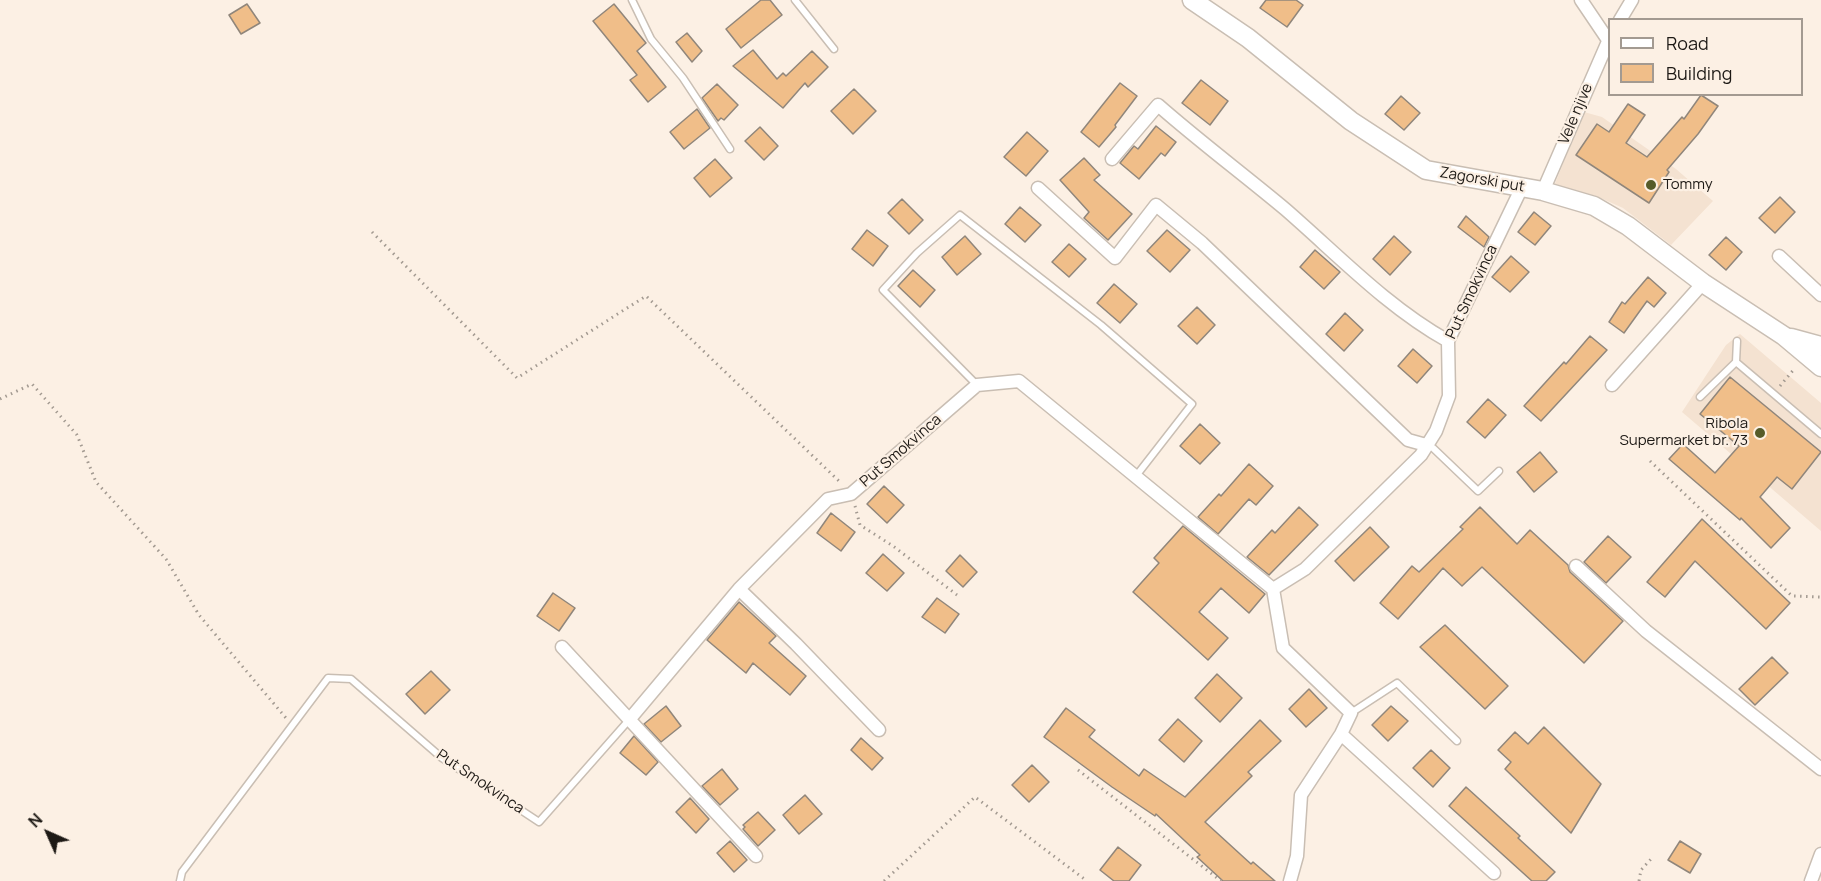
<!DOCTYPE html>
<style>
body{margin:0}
#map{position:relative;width:1821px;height:881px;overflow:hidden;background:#fcf0e4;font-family:Manrope,sans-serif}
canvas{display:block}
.legend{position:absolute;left:1608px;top:18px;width:195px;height:78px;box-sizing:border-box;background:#fcf0e4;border:2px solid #a39a91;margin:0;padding:8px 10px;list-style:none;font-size:18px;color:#1d1915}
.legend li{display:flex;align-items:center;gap:12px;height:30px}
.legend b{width:30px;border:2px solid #a39a91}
.north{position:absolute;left:18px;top:803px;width:60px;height:60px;-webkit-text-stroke:4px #fcf0e4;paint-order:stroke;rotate:315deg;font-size:16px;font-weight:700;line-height:24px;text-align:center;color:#1d1915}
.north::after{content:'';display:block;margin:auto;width:21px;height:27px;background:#1d1915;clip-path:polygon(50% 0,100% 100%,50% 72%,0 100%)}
</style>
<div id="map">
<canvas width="1821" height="881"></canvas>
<ul class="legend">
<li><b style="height:8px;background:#fff"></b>Road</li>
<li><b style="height:16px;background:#f0be89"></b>Building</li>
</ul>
<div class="north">N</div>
</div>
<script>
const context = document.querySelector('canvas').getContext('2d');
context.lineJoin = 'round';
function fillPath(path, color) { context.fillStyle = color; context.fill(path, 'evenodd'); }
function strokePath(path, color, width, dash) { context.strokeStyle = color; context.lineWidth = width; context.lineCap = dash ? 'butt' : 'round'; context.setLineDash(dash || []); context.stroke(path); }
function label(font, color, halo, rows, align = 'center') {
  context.font = font + ' Manrope,sans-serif'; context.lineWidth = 4.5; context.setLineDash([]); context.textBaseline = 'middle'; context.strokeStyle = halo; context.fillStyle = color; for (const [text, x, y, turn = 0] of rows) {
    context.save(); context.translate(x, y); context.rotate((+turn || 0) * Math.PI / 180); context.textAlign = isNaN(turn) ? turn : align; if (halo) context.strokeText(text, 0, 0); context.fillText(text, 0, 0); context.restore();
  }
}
fillPath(new Path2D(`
 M 1584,112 L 1602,117 L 1676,169 L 1713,201 L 1671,245 L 1623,208 L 1596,196 L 1554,186 Z
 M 1740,334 L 1821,403 L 1821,531 L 1682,412 L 1726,345 Z`), '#f4e2d1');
const building = new Path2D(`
 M 761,0 L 770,0 L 782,15 L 741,48 L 726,29 Z
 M 1266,0 L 1296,0 L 1303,5 L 1287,27 L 1260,8 Z
 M 247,4 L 260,23 L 241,34 L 229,15 Z
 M 614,4 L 646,43 L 637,51 L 666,87 L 648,102 L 630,80 L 637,75 L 593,21 Z
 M 687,33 L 702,51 L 692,62 L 676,42 Z
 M 753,50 L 777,79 L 783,73 L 786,76 L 812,51 L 828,67 L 808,87 L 805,83 L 783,108 L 733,66 Z
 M 1201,80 L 1228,101 L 1210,125 L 1182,103 Z
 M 1120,83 L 1137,96 L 1115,125 L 1116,127 L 1099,147 L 1081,132 Z
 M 717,84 L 738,105 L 724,120 L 721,118 L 718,121 L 702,98 Z
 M 854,89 L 876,111 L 853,134 L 831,111 Z
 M 1701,95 L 1718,106 L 1698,134 L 1667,170 L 1669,172 L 1649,203 L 1576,155 L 1597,124 L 1609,132 L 1628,104 L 1645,115 L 1626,143 L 1647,157 L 1682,117 L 1684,119 Z
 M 1401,96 L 1420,113 L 1404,130 L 1385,114 Z
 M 697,109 L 710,128 L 684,149 L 670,132 Z
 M 1156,126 L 1176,142 L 1165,156 L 1161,153 L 1139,179 L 1120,163 L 1134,146 L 1138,149 Z
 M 760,127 L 778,146 L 764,160 L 745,141 Z
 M 1027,132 L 1048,151 L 1026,176 L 1004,157 Z
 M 1084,158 L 1100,175 L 1094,180 L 1132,214 L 1108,240 L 1084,218 L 1089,212 L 1060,180 Z
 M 715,159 L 732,178 L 710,197 L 694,178 Z
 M 1780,197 L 1795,212 L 1775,233 L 1759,218 Z
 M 902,199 L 923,220 L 909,234 L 888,213 Z
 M 1020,207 L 1041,225 L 1025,242 L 1005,224 Z
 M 1534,212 L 1551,226 L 1535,245 L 1518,232 Z
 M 1466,216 L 1489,237 L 1484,247 L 1458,227 Z
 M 867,230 L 888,246 L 873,266 L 852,249 Z
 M 1167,230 L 1190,250 L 1170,272 L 1147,251 Z
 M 965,236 L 981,254 L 957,275 L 942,257 Z
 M 1394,236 L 1411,252 L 1390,275 L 1373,259 Z
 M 1726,237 L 1742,252 L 1726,270 L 1709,255 Z
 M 1069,244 L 1086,259 L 1069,277 L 1052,262 Z
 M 1315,250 L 1340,272 L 1324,289 L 1300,267 Z
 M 1511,256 L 1529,272 L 1510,292 L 1492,277 Z
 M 913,270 L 935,290 L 920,307 L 898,286 Z
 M 1648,277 L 1666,293 L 1654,307 L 1647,301 L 1624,333 L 1609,322 L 1622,302 L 1625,304 Z
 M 1114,284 L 1137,304 L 1120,323 L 1097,303 Z
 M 1197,307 L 1215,325 L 1197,344 L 1178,326 Z
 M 1345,313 L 1363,330 L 1344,351 L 1326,334 Z
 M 1590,336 L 1607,350 L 1541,421 L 1524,406 L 1564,362 L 1566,364 Z
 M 1413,349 L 1432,366 L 1417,383 L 1398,366 Z
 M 1730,377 L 1821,452 L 1792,489 L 1777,477 L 1760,497 L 1790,528 L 1771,548 L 1741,518 L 1740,520 L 1669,459 L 1683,444 L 1715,473 L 1739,446 L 1700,414 Z
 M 1488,399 L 1506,415 L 1485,438 L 1467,422 Z
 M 1200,424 L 1220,443 L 1200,464 L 1180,446 Z
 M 1540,452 L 1557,472 L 1534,492 L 1517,472 Z
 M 1249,464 L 1273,486 L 1256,505 L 1249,499 L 1218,534 L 1198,517 L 1219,494 L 1221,496 Z
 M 884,486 L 904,505 L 887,523 L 867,504 Z
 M 1299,507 L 1318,525 L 1269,575 L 1247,557 L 1272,530 L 1275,533 Z
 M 1480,507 L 1517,544 L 1530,530 L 1568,565 L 1570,572 L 1623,621 L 1584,663 L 1482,567 L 1462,586 L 1443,568 L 1398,619 L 1380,603 L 1412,566 L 1419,572 L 1463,529 L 1460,527 Z
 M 831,513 L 855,532 L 841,551 L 817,533 Z
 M 1702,519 L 1790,603 L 1766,629 L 1695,561 L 1665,597 L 1647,582 Z
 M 1183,526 L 1265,594 L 1249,613 L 1221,588 L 1199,612 L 1228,638 L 1208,660 L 1133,592 L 1159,563 L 1154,558 Z
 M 1370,527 L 1389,547 L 1354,581 L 1335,561 Z
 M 1608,536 L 1631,557 L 1606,583 L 1584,562 Z
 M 883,554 L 904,573 L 887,591 L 866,573 Z
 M 960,555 L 977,572 L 963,587 L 946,571 Z
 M 553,593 L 575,608 L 559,631 L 537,616 Z
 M 937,598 L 959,614 L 945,633 L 922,617 Z
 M 739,602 L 776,636 L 769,643 L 806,676 L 790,695 L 753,663 L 746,673 L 707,640 Z
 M 1445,625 L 1508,686 L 1485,709 L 1420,647 Z
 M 1772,657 L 1788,673 L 1755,705 L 1739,689 Z
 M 431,671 L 450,690 L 425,714 L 406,694 Z
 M 1217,674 L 1242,698 L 1220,722 L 1195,698 Z
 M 1309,689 L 1327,708 L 1306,727 L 1289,709 Z
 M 666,706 L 681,726 L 661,742 L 644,724 Z
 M 1391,706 L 1408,721 L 1388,741 L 1372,725 Z
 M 1066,708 L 1095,730 L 1089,737 L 1139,776 L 1144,769 L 1185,797 L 1260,720 L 1281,741 L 1248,772 L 1252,776 L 1205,822 L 1251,864 L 1253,862 L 1275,881 L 1223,881 L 1197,857 L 1200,855 L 1156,814 L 1155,816 L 1112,787 L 1044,737 Z
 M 1178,719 L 1202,741 L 1184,762 L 1159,740 Z
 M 1544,727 L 1601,784 L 1571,833 L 1505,769 L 1511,762 L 1498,750 L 1515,732 L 1528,744 Z
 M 634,736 L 658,762 L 646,775 L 620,753 Z
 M 861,738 L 883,758 L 872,770 L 851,750 Z
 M 1431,750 L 1450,768 L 1433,787 L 1413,768 Z
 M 1032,765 L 1049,782 L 1029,802 L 1012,785 Z
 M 722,769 L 738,789 L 720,805 L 702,786 Z
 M 1466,787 L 1520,836 L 1518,838 L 1555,872 L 1546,881 L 1532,881 L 1449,806 Z
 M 805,795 L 822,814 L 799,834 L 783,815 Z
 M 690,798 L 709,819 L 696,833 L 676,812 Z
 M 758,812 L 775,830 L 758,846 L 743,829 L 745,827 L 743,825 Z
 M 730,841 L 747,860 L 734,872 L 717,853 Z
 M 1680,841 L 1701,854 L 1690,873 L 1668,860 Z
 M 1118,847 L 1141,865 L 1129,881 L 1114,881 L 1100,870 Z`);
fillPath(building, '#f0be89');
strokePath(building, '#90867b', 1.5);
const lane = new Path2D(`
 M 632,0 L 651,39 L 683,78 L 730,149
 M 795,0 L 834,49
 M 1736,362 L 1821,434
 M 977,385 L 883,290 L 917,253 L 960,215 L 1101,325 L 1192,404 L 1136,476
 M 1700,397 L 1736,362 L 1737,341
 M 1426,445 L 1433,448 L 1478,491 L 1499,471
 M 1351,713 L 1397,683 L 1457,741
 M 180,881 L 182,872 L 328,678 L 351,679 L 442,758 L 539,822 L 629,720`);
const street = new Path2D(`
 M 1581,0 L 1608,40
 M 1620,20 L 1632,0
 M 1112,159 L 1158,105 C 1199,141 1243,174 1285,209 C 1337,254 1387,307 1448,341
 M 1038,188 L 1115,258 L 1156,205 L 1202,243 L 1408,440 L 1426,445
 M 1543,191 L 1610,37
 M 1779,256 L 1821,295
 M 1612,385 L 1703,283
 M 1576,566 L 1646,631 L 1821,769
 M 739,589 L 796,644 L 879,730
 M 1273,589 L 1305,569 L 1421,455 L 1436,431 L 1449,396 L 1448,341 L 1522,187
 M 1273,589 L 1283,648 L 1351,713 L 1341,734 L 1301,795 L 1297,856 L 1290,881
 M 562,647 L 756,856
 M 629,720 L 739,589 L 828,499 L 851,494 L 977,385 L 1019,381 L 1273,589
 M 1341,734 L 1494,873
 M 1811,881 L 1821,854`);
const secondary = new Path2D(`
 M 1192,0 L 1248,38 L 1351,121 L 1426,170 L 1543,191 L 1594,206 L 1628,226 L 1703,283 L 1784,336 L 1821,367
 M 1791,338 L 1821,346`);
strokePath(lane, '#c9beb3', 9);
strokePath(street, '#c9beb3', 15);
strokePath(secondary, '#c9beb3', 21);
strokePath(new Path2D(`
 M 372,232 L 517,378 L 646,296 L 841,483
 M 1780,386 L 1795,368
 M 0,399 L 32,384 L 77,435 L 96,482 L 166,559 L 199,615 L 286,718
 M 1650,461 L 1792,596 L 1821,597
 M 855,506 L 860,525 L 893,546 L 957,595
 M 1078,770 L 1221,881
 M 884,881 L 975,797 L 1087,881
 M 1639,881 L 1641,870 L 1651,859`), '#a39a91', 3, [1.5, 4.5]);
strokePath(lane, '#fff', 6);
strokePath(street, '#fff', 12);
strokePath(secondary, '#fff', 18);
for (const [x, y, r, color] of [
 [1651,185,6,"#565b29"],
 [1760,433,6,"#565b29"]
]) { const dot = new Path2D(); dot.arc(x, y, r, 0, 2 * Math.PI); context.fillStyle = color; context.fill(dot); strokePath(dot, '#fcf0e4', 2); }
label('15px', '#1d1915', '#fcf0e4', [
 ["Vele njive",1576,114,-67],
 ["Zagorski put",1482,180,10],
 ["Put Smokvinca",1472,292,-65],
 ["Put Smokvinca",901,451,-41],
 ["Put Smokvinca",480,782,34]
]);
label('15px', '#1d1915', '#fcf0e4', [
 ["Tommy",1663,185],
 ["Ribola",1748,424,"right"],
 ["Supermarket br. 73",1748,441,"right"]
], 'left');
</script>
